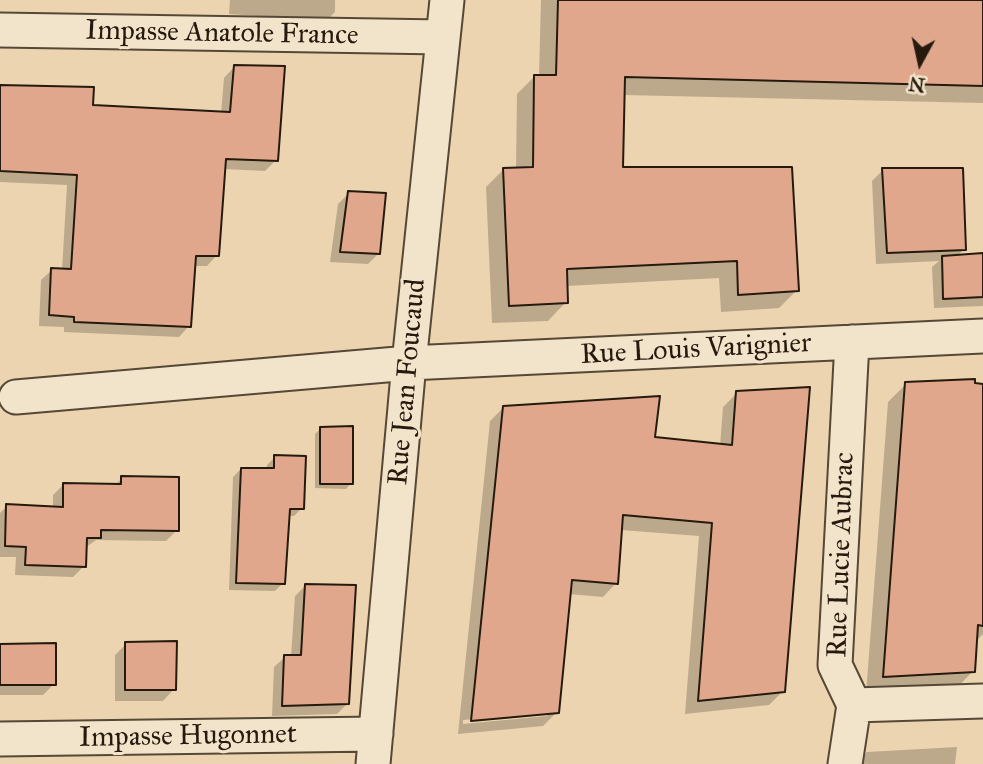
<!DOCTYPE html>
<style>
body{margin:0}
#map{position:relative;width:983px;height:764px;overflow:hidden;background:#ebd4af;font-family:"IM FELL Great Primer",serif}
canvas{display:block}
.north{position:absolute;left:885px;top:28px;width:70px;height:70px;-webkit-text-stroke:5px #f2e3cb;paint-order:stroke;rotate:188deg;font-size:19px;font-weight:700;line-height:28px;text-align:center;color:#251a0d}
.north::after{content:'';display:block;margin:auto;width:24px;height:32px;background:#251a0d;clip-path:polygon(50% 0,100% 100%,50% 72%,0 100%)}
</style>
<div id="map">
<canvas width="983" height="764"></canvas>
<div class="north">N</div>
</div>
<script>
const context = document.querySelector('canvas').getContext('2d');
context.lineJoin = 'round';
function fillPath(path, color) { context.fillStyle = color; context.fill(path, 'evenodd'); }
function strokePath(path, color, width, dash) { context.strokeStyle = color; context.lineWidth = width; context.lineCap = dash ? 'butt' : 'round'; context.setLineDash(dash || []); context.stroke(path); }
function label(font, color, halo, rows, align = 'center') {
  context.font = font + ' "IM FELL Great Primer",serif'; context.lineWidth = 6; context.setLineDash([]); context.textBaseline = 'middle'; context.strokeStyle = halo; context.fillStyle = color; for (const [text, x, y, turn = 0] of rows) {
    context.save(); context.translate(x, y); context.rotate((+turn || 0) * Math.PI / 180); context.textAlign = isNaN(turn) ? turn : align; if (halo) context.strokeText(text, 0, 0); context.fillText(text, 0, 0); context.restore();
  }
}
fillPath(new Path2D(`
 M 230,0 L 335,0 L 335,12 L 326,21 L 229,14 Z
 M 541,0 L 983,0 L 983,103 L 623,95 L 621,169 L 797,290 L 779,308 L 721,312 L 719,278 L 566,286 L 566,302 L 548,321 L 492,323 L 486,187 L 504,169 L 516,169 L 517,94 L 535,76 L 539,76 Z
 M 234,67 L 276,160 L 265,171 L 224,169 L 217,255 L 207,266 L 194,266 L 189,326 L 179,337 L 64,332 L 64,327 L 39,326 L 41,280 L 52,270 L 62,270 L 67,185 L 0,182 L 0,86 L 91,106 L 221,114 L 224,78 Z
 M 883,170 L 964,249 L 957,256 L 983,255 L 983,306 L 934,308 L 932,267 L 939,261 L 876,264 L 872,181 Z
 M 349,193 L 379,253 L 368,264 L 330,262 L 338,204 Z
 M 906,384 L 983,386 L 983,634 L 975,642 L 973,671 L 955,690 L 866,694 L 888,402 Z
 M 737,393 L 783,691 L 769,705 L 685,714 L 699,536 L 621,530 L 616,583 L 603,597 L 569,594 L 557,712 L 543,726 L 458,734 L 490,421 L 504,407 L 653,438 L 720,446 L 723,407 ZM 547,713 L 547,716 L 463,724 L 463,720 Z
 M 321,428 L 351,483 L 346,489 L 315,488 L 315,434 Z
 M 275,457 L 302,508 L 294,516 L 288,516 L 283,583 L 275,591 L 229,590 L 233,477 L 241,469 L 267,470 L 267,465 Z
 M 122,478 L 177,530 L 166,541 L 96,540 L 85,548 L 84,566 L 73,577 L 15,575 L 16,557 L 0,557 L 0,513 L 7,506 L 53,508 L 53,495 L 64,484 L 115,485 Z
 M 305,586 L 348,703 L 337,714 L 272,716 L 274,667 L 285,657 L 291,657 L 295,596 Z
 M 126,644 L 174,689 L 163,701 L 115,701 L 115,655 Z
 M 0,645 L 54,684 L 43,695 L 0,695 Z
 M 957,747 L 955,764 L 855,764 L 867,752 Z`), '#0003');
const building = new Path2D(`
 M 558,0 L 983,0 L 983,86 L 625,77 L 623,167 L 792,167 L 799,291 L 738,295 L 737,261 L 567,269 L 568,303 L 509,306 L 503,168 L 533,167 L 534,75 L 556,75 Z
 M 234,65 L 285,66 L 278,161 L 226,159 L 219,256 L 196,256 L 191,327 L 74,322 L 74,317 L 49,315 L 51,268 L 71,269 L 77,175 L 0,171 L 0,85 L 94,87 L 93,105 L 230,112 Z
 M 882,168 L 963,168 L 966,250 L 887,253 Z
 M 348,191 L 386,193 L 380,254 L 340,252 Z
 M 983,253 L 983,297 L 943,299 L 942,256 Z
 M 975,379 L 975,383 L 983,384 L 983,626 L 978,625 L 975,672 L 883,677 L 905,382 Z
 M 810,387 L 785,692 L 698,701 L 712,523 L 623,515 L 618,584 L 572,580 L 559,713 L 471,721 L 503,406 L 660,396 L 655,437 L 732,445 L 736,391 Z
 M 353,426 L 353,484 L 320,484 L 320,427 Z
 M 274,455 L 306,456 L 304,509 L 290,509 L 285,584 L 236,583 L 241,468 L 274,468 Z
 M 121,476 L 179,477 L 179,531 L 101,530 L 101,538 L 87,538 L 86,567 L 25,565 L 26,547 L 5,546 L 6,504 L 63,507 L 63,483 L 121,484 Z
 M 305,584 L 356,585 L 349,704 L 282,706 L 284,655 L 301,655 Z
 M 177,641 L 176,690 L 125,690 L 125,642 Z
 M 56,643 L 56,685 L 0,685 L 0,644 Z`);
fillPath(building, '#e1a78d');
strokePath(building, '#251a0d', 2);
const street = new Path2D(`
 M 0,30 L 443,37
 M 16,397 L 409,363 L 983,336
 M 854,705 L 983,701
 M 0,739 L 376,734
 M 373,764 L 409,363 L 447,0
 M 845,764 L 854,705 L 835,665 L 852,342`);
strokePath(street, '#564836', 37);
strokePath(street, '#f2e3cb', 33);
label('28px', '#251a0d', '#f2e3cb', [
 ["Impasse Anatole France",222,34,1],
 ["Rue Louis Varignier",696,350,-3],
 ["Rue Jean Foucaud",408,382,-85],
 ["Rue Lucie Aubrac",842,555,-88],
 ["Impasse Hugonnet",188,737,-1]
]);
</script>
